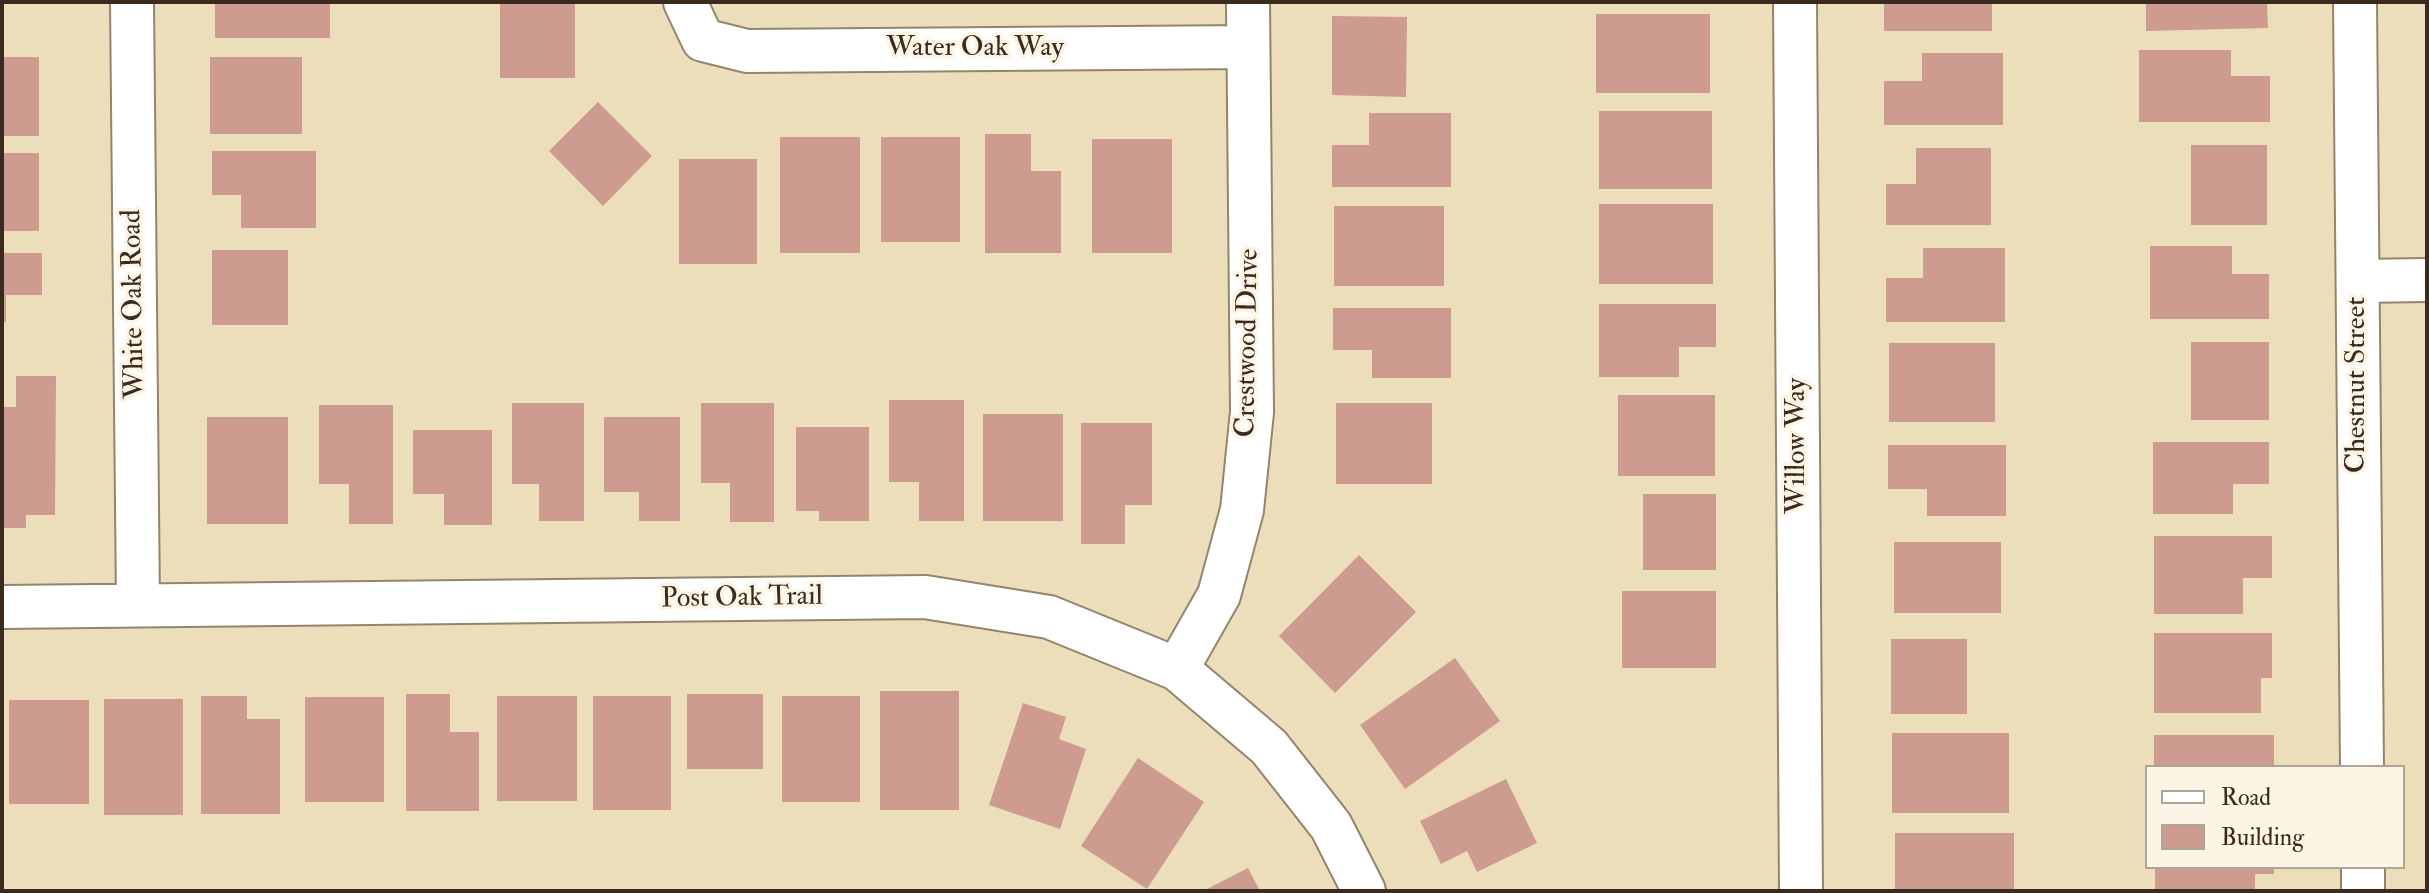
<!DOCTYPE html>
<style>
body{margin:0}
#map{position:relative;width:2429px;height:893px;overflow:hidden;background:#eddebb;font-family:"IM FELL Double Pica",serif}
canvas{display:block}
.frame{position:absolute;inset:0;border:4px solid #3b2a1e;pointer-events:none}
.legend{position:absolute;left:2145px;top:765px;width:260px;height:104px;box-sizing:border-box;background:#fcf5e5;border:2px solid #afa495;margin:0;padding:10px 14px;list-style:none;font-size:24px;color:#3b2a1e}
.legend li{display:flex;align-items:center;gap:16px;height:40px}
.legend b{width:40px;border:2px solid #afa495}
</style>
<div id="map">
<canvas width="2429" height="893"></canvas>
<div class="frame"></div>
<ul class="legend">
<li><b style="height:10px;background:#fff"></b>Road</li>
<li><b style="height:22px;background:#cd9b8f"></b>Building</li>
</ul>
</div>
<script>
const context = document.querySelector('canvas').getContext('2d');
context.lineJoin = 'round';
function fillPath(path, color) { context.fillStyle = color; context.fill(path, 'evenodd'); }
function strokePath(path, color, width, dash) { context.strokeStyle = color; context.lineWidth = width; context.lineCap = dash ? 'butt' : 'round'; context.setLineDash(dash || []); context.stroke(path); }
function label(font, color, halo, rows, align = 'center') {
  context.font = font + ' "IM FELL Double Pica",serif'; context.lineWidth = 7; context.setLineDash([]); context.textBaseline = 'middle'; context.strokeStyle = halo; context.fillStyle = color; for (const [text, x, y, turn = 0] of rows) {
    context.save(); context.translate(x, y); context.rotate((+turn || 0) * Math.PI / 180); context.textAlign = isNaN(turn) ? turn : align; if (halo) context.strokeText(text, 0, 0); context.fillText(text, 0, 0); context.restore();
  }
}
fillPath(new Path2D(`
 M 215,2 L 330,2 L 330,38 L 215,38 Z
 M 500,2 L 575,2 L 575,78 L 500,78 Z
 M 1884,2 L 1992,2 L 1992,31 L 1884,31 Z
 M 2146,2 L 2267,2 L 2268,28 L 2146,31 Z
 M 1596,14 L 1710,14 L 1710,93 L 1596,93 Z
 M 1332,16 L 1407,17 L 1406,97 L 1332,95 Z
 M 2139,50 L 2231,50 L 2231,76 L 2270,76 L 2270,122 L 2139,122 Z
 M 1922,53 L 2003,53 L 2003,125 L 1884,125 L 1884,81 L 1922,81 Z
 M 2,57 L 39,57 L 39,136 L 2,136 Z
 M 210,57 L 302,57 L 302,134 L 210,134 Z
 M 598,102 L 652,156 L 603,206 L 549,151 Z
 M 1599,111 L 1712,111 L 1712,189 L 1599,189 Z
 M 1369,113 L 1451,113 L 1451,187 L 1332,187 L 1332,145 L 1369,145 Z
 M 985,134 L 1031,134 L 1031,171 L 1061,171 L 1061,253 L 985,253 Z
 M 780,137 L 860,137 L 860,253 L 780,253 Z
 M 881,137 L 960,137 L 960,242 L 881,242 Z
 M 1092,139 L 1172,139 L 1172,253 L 1092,253 Z
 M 2191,145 L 2267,145 L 2267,225 L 2191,225 Z
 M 1916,148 L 1991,148 L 1991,225 L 1886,225 L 1886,184 L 1916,184 Z
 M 212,151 L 316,151 L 316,228 L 241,228 L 241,195 L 212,195 Z
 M 2,153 L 39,153 L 39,231 L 2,231 Z
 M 679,159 L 757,159 L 757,264 L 679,264 Z
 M 1599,204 L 1713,204 L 1713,284 L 1599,284 Z
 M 1334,206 L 1444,206 L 1444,286 L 1334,286 Z
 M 2150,246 L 2232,246 L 2232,274 L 2269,274 L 2269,319 L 2150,319 Z
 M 1923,248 L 2005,248 L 2005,322 L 1886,322 L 1886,278 L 1923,278 Z
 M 212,250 L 288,250 L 288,325 L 212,325 Z
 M 2,253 L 42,253 L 42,295 L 6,295 L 6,322 L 2,322 Z
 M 1599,304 L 1716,304 L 1716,347 L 1679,347 L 1679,377 L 1599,377 Z
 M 1333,308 L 1451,308 L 1451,378 L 1372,378 L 1372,350 L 1333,350 Z
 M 2191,342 L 2269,342 L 2269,420 L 2191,420 Z
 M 1889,343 L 1995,343 L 1995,422 L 1889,422 Z
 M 16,376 L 56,376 L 55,515 L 26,515 L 26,528 L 2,528 L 2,407 L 16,407 Z
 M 1618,395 L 1715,395 L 1715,476 L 1618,476 Z
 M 889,400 L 964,400 L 964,521 L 919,521 L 919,482 L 889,482 Z
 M 512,403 L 584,403 L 584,521 L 539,521 L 539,484 L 512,484 Z
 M 701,403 L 774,403 L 774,522 L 730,522 L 730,483 L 701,483 Z
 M 1336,403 L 1432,403 L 1432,484 L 1336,484 Z
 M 319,405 L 393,405 L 393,524 L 349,524 L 349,484 L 319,484 Z
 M 983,414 L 1063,414 L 1063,521 L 983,521 Z
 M 207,417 L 288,417 L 288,524 L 207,524 Z
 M 604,417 L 680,417 L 680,521 L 639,521 L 639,492 L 604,492 Z
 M 1081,423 L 1152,423 L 1152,505 L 1125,505 L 1125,544 L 1081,544 Z
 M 796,427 L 869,427 L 869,521 L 819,521 L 819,511 L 796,511 Z
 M 413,430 L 492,430 L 492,525 L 444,525 L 444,494 L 413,494 Z
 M 2153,442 L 2269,442 L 2269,484 L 2233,484 L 2233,514 L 2153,514 Z
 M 1888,445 L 2006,445 L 2006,516 L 1927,516 L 1927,489 L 1888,489 Z
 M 1643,494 L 1716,494 L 1716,570 L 1643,570 Z
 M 2154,536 L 2272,536 L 2272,578 L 2243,578 L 2243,614 L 2154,614 Z
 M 1894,542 L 2001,542 L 2001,613 L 1894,613 Z
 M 1359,555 L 1416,612 L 1335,693 L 1279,636 Z
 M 1622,591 L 1716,591 L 1716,668 L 1622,668 Z
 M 2154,633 L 2272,633 L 2272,678 L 2261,678 L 2261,713 L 2154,713 Z
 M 1891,639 L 1967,639 L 1967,714 L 1891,714 Z
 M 1455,658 L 1500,721 L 1405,789 L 1360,725 Z
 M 880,691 L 959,691 L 959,810 L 880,810 Z
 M 406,694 L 450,694 L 450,732 L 479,732 L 479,811 L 406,811 Z
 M 687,694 L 763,694 L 763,769 L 687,769 Z
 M 201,696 L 247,696 L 247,719 L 280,719 L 280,814 L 201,814 Z
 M 497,696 L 577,696 L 577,801 L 497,801 Z
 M 593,696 L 671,696 L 671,810 L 593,810 Z
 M 782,696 L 860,696 L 860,802 L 782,802 Z
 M 305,697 L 384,697 L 384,802 L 305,802 Z
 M 104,699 L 183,699 L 183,815 L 104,815 Z
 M 9,700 L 89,700 L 89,804 L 9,804 Z
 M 1023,703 L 1066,717 L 1059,739 L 1086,749 L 1060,829 L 989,805 Z
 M 1892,733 L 2009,733 L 2009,813 L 1892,813 Z
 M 2154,735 L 2274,735 L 2274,767 L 2154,767 Z
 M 1138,758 L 1204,802 L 1147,889 L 1081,846 Z
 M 1506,779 L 1537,843 L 1477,872 L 1467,851 L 1441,864 L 1420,821 Z
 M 1895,833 L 2014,833 L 2014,891 L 1895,891 Z
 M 2155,867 L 2274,867 L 2274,874 L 2255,874 L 2255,891 L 2155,891 Z
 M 1248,868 L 1260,891 L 1203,891 Z`), '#cd9b8f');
const minor = new Path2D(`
 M 132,2 L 138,605
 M 685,2 L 703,40 L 747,51 L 1248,47
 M 1795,2 L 1801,891
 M 2355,2 L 2362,767
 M 2358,281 L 2427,280
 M 2,607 L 925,597 L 1049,617 L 1177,669 L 1269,747 L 1331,826 L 1364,891
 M 1177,669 L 1219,595 L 1242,510 L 1252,412 L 1248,2
 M 2363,867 L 2363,891`);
strokePath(minor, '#94846c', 46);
strokePath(minor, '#fff', 42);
label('28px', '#3b2a1e', '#fcf5e5', [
 ["Water Oak Way",975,49],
 ["White Oak Road",135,304,-91],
 ["Crestwood Drive",1249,343,-89],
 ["Chestnut Street",2358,385,-90],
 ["Willow Way",1798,446,-90],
 ["Post Oak Trail",742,599,-1]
]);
</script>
